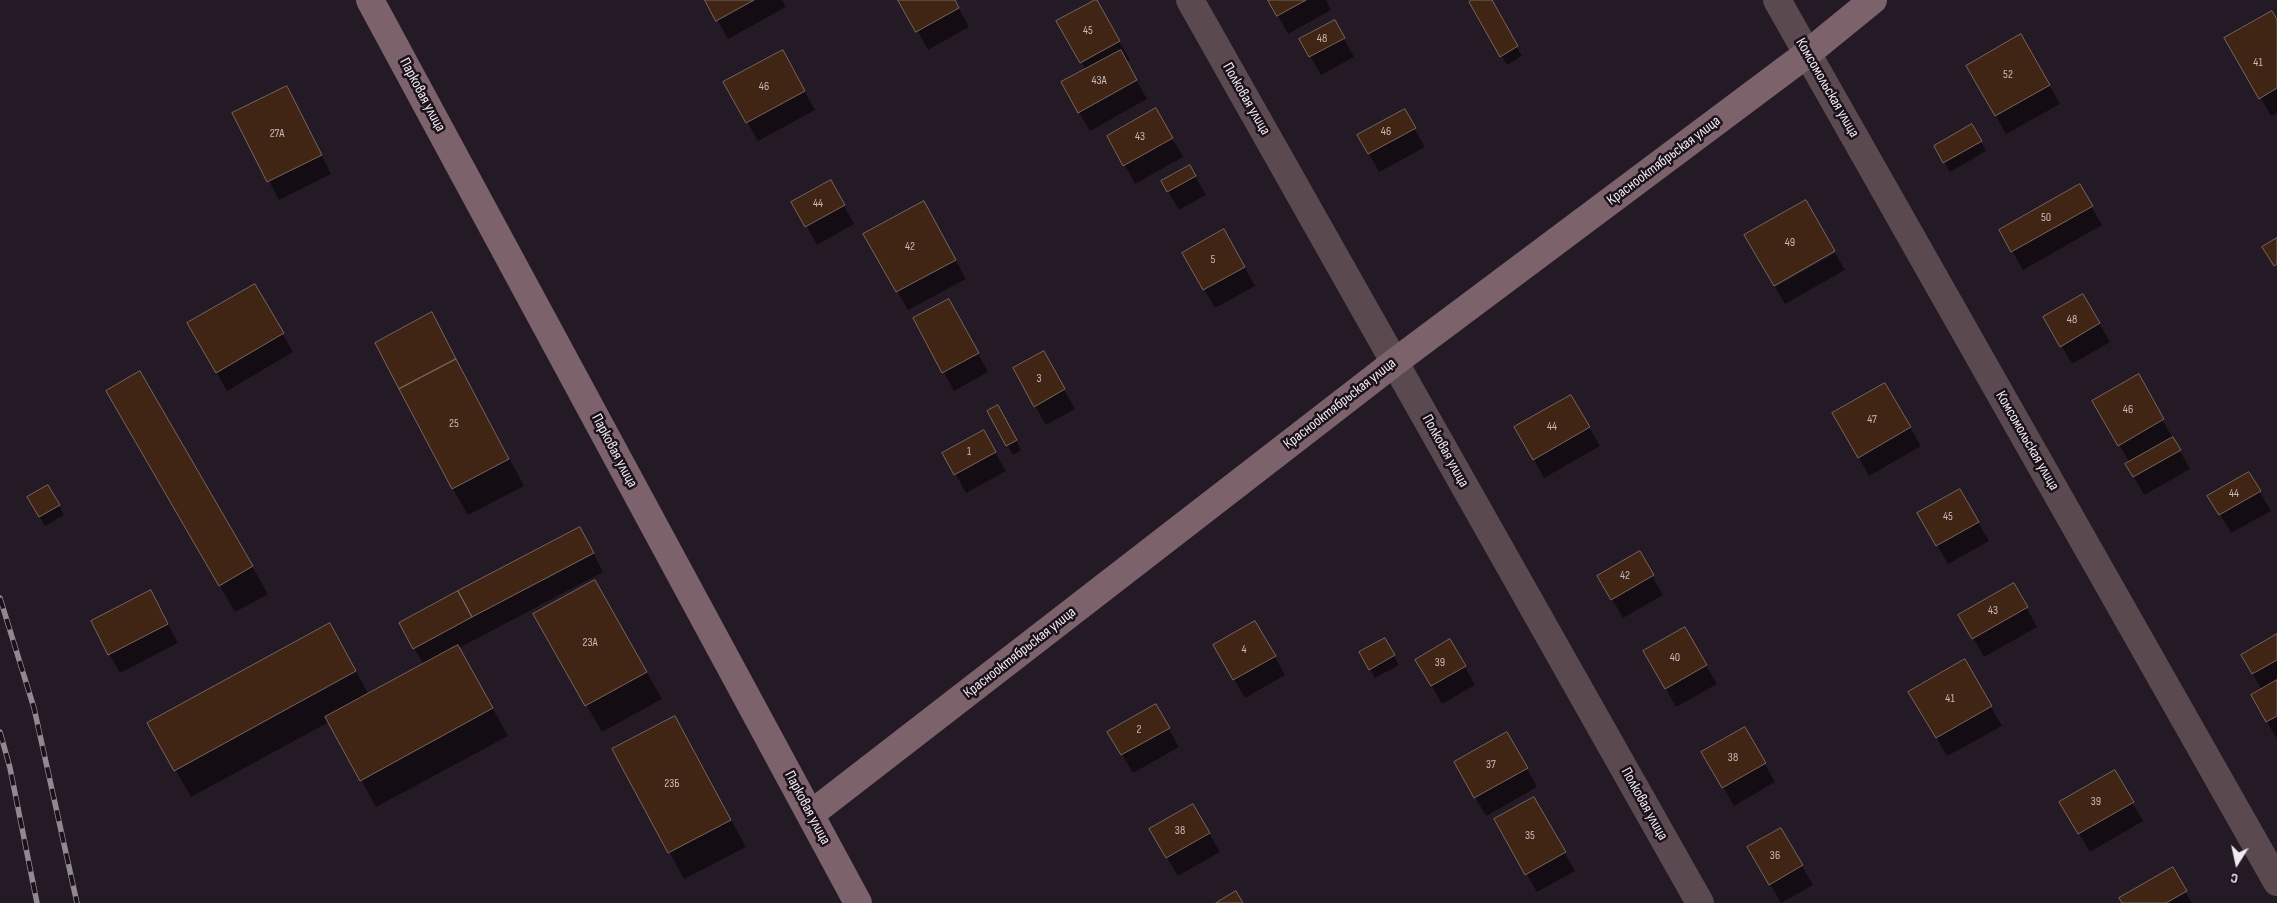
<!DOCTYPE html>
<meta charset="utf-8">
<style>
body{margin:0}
#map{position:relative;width:2277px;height:903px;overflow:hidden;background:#241a25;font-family:"Sofia Sans Condensed",sans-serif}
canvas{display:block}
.north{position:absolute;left:2212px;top:838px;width:50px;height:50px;-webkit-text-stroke:4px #1b111b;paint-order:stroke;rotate:190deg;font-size:14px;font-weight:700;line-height:20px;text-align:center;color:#f1eaf1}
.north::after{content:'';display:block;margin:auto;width:18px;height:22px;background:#f1eaf1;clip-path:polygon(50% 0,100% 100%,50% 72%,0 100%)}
</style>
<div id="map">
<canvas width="2277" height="903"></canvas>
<div class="north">С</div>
</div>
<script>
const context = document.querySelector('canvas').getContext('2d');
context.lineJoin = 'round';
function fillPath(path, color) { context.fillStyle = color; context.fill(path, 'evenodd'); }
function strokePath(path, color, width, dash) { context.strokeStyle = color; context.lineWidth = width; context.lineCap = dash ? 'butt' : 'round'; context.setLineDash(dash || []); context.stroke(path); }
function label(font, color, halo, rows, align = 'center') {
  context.font = font + ' "Sofia Sans Condensed",sans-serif'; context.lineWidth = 5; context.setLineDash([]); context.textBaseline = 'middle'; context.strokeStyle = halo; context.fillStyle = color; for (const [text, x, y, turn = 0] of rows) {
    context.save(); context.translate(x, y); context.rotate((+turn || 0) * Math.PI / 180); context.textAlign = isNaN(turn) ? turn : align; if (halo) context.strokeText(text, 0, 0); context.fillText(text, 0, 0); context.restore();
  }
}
fillPath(new Path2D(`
 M 706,0 L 782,0 L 786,7 L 728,39 Z
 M 900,0 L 954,0 L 969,27 L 928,50 Z
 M 1269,0 L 1326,0 L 1331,10 L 1288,34 Z
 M 1474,0 L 1490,0 L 1522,56 L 1507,65 L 1471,2 Z
 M 1096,1 L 1130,60 L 1126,62 L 1147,99 L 1090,131 L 1079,112 L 1086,70 L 1058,21 Z
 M 1334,21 L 1354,57 L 1321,75 L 1301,40 Z
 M 2277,21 L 2277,113 L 2271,116 L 2226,38 Z
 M 2021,36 L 2060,104 L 2006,134 L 1968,66 Z
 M 782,52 L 815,110 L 758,141 L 725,83 Z
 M 297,106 L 331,174 L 279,200 L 234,114 Z
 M 1156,110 L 1183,157 L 1135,184 L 1109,136 Z
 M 1404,111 L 1425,147 L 1379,172 L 1359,136 Z
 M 1972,125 L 1986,151 L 1950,172 L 1935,146 Z
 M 1189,166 L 1206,195 L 1179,210 L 1162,181 Z
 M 2079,185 L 2102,225 L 2023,270 L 2000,230 Z
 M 841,200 L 854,224 L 817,245 L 793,202 Z
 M 934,221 L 966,279 L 908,310 L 865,234 Z
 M 1224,231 L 1255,286 L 1215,308 L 1183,253 Z
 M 1835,253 L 1845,270 L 1785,304 L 1775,287 Z
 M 254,286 L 293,352 L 227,391 L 189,324 Z
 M 2083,296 L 2110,342 L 2072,364 L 2045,317 Z
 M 959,319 L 988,372 L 954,391 L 944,372 Z
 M 442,332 L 524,486 L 468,515 L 453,489 Z
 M 1043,353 L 1075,409 L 1046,425 L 1035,406 Z
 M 140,373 L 268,594 L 235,612 L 107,391 Z
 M 2138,376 L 2190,469 L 2144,495 L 2127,464 L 2130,463 L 2094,401 Z
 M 1885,385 L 1921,446 L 1869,476 L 1834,414 Z
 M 1571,396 L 1600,446 L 1544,478 L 1516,428 Z
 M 997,406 L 1021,450 L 1013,455 L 989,411 Z
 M 983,432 L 1006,471 L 966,493 L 944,453 Z
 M 2249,474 L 2271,511 L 2231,533 L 2209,496 Z
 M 48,486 L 64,515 L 45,526 L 28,498 Z
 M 1959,490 L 1989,541 L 1948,564 L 1918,513 Z
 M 590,547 L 603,572 L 459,648 L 508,736 L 376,807 L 329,722 L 191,797 L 149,723 L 345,651 L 369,695 L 424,665 L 414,648 Z
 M 1639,553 L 1663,595 L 1623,618 L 1599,576 Z
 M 594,581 L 662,699 L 602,732 L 535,615 Z
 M 2013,584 L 2037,627 L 1984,657 L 1960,615 Z
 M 161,611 L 178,643 L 120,673 L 109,654 Z
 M 1255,622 L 1285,675 L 1245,698 L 1214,645 Z
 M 1684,629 L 1717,684 L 1676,707 L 1645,651 Z
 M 2277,635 L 2277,739 L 2252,696 L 2262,690 L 2242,655 Z
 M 1385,639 L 1399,665 L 1375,678 L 1361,653 Z
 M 1450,641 L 1475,685 L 1442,704 L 1417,660 Z
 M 1964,661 L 2002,726 L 1947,756 L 1910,692 Z
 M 1155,706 L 1179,747 L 1133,773 L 1109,732 Z
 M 675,717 L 746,847 L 684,879 L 614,750 Z
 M 1745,729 L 1775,782 L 1734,806 L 1703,752 Z
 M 1507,733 L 1537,787 L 1486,816 L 1455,763 Z
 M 2114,772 L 2143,821 L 2090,852 L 2061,802 Z
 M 1534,799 L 1575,871 L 1537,892 L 1495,820 Z
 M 1193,806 L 1220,852 L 1178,876 L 1151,830 Z
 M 1781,829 L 1813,885 L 1781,903 L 1749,848 Z
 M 2172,869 L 2192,903 L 2124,903 Z`), '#0007');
const building = new Path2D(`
 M 705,0 L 754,0 L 716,21 Z
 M 898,0 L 955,0 L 959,8 L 916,32 Z
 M 1095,0 L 1097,0 L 1120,41 L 1080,63 L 1056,21 Z
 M 1268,0 L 1306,0 L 1277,16 Z
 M 1472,0 L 1492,0 L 1518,46 L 1500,57 L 1469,2 Z
 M 2272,11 L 2277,19 L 2277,88 L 2259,99 L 2224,38 Z
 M 1335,20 L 1345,38 L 1309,57 L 1299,39 Z
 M 2021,34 L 2050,85 L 1995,116 L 1966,66 Z
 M 783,50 L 805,91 L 746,123 L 723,82 Z
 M 1121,50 L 1137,80 L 1078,113 L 1061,82 Z
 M 287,86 L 322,155 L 267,182 L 232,113 Z
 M 1156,108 L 1173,138 L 1123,166 L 1107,136 Z
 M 1405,109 L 1416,128 L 1368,154 L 1357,135 Z
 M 1972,124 L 1982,141 L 1943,163 L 1934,146 Z
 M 1190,165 L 1196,176 L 1167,192 L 1161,181 Z
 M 831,180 L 845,205 L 805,227 L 791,202 Z
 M 2080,184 L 2093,206 L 2011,252 L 1999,230 Z
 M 1806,200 L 1835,251 L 1774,286 L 1744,235 Z
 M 924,201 L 956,260 L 896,292 L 863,234 Z
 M 1224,229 L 1245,267 L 1203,290 L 1182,253 Z
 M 2277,238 L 2277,264 L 2274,266 L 2262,247 Z
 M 255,284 L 284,333 L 216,373 L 187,323 Z
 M 2083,294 L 2100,323 L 2060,347 L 2043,317 Z
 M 949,299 L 979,353 L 942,373 L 913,318 Z
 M 432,312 L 456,359 L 399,389 L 375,343 Z
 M 1044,351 L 1065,389 L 1034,407 L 1013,368 Z
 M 456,359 L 509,459 L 452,489 L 399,389 Z
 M 140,371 L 253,566 L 219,586 L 106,391 Z
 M 2139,374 L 2164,419 L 2118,446 L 2092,401 Z
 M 1885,383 L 1911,427 L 1858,458 L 1832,413 Z
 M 1571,395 L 1590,427 L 1533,460 L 1514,427 Z
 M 998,405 L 1017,440 L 1006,446 L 987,411 Z
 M 984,430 L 996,452 L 954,475 L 942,453 Z
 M 2173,437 L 2181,450 L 2133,477 L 2125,464 Z
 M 2249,472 L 2261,491 L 2219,515 L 2207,496 Z
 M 48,485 L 60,505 L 39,517 L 27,497 Z
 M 1960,489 L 1979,522 L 1936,546 L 1917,513 Z
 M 580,527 L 594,553 L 472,617 L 458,591 Z
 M 1640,551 L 1654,575 L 1611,600 L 1597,576 Z
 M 595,580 L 647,672 L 585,706 L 533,614 Z
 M 2014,583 L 2028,607 L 1972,639 L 1958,615 Z
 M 151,590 L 168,624 L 108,655 L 91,621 Z
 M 458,591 L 472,617 L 413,649 L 399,623 Z
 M 1255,621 L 1276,656 L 1233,680 L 1213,645 Z
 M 330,623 L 356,671 L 174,771 L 147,723 Z
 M 1685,627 L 1707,665 L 1665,689 L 1643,651 Z
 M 2277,634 L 2277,660 L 2252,674 L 2241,655 Z
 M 1385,638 L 1395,655 L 1369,670 L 1359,652 Z
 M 1450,639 L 1466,666 L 1431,686 L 1415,660 Z
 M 458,645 L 493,708 L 360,781 L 325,717 Z
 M 1965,659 L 1992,706 L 1936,738 L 1908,692 Z
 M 2277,680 L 2277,716 L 2266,722 L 2251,695 Z
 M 1156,704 L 1170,728 L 1121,755 L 1107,732 Z
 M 675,716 L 731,820 L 668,853 L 612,749 Z
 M 1745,727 L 1766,763 L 1722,788 L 1701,752 Z
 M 1507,732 L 1528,768 L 1474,798 L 1454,762 Z
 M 2115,770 L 2134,802 L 2078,834 L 2059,802 Z
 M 1534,797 L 1566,852 L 1525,875 L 1494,819 Z
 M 1193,804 L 1210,833 L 1166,858 L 1149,829 Z
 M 1781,828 L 1803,865 L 1769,885 L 1747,847 Z
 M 2173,867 L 2187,891 L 2166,903 L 2122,903 L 2119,898 Z
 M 1236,891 L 1243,903 L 1216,903 Z`);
fillPath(building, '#412514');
strokePath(building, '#76665d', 1);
strokePath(new Path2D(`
 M 1190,0 L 1700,903
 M 1777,0 L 2277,882`), '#5a4a4f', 28);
strokePath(new Path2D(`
 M 370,0 L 858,903
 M 811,814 L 1395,362 L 1808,53 L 1873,0`), '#7b626b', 28);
const rail = new Path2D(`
 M 0,598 L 34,708 L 77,903
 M 0,732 L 10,768 L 37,903`);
strokePath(rail, '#918992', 5.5);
strokePath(rail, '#1b111b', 4, [11]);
label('12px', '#c5b9ba', null, [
 ["45",1088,31],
 ["48",1322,39],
 ["41",2258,63],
 ["52",2008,75],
 ["43А",1099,81],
 ["46",764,87],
 ["46",1386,132],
 ["27А",277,134],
 ["43",1140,137],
 ["44",818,204],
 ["50",2046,218],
 ["49",1790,243],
 ["42",910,247],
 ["5",1213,260],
 ["48",2072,320],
 ["3",1039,379],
 ["46",2128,410],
 ["47",1872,420],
 ["25",454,424],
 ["44",1552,427],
 ["1",969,452],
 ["44",2234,494],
 ["45",1948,517],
 ["42",1625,576],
 ["43",1993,611],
 ["23А",590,643],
 ["4",1244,650],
 ["40",1675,658],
 ["39",1440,663],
 ["41",1950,699],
 ["2",1139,730],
 ["38",1733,758],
 ["37",1491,765],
 ["23Б",672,784],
 ["39",2096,802],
 ["38",1180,831],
 ["35",1530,836],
 ["36",1775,856]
]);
label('15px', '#f1eaf1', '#1b111b', [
 ["Комсомольская улица",1827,88,60],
 ["Парковая улица",422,95,62],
 ["Полковая улица",1246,99,60],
 ["Краснооктябрьская улица",1664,161,-37],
 ["Краснооктябрьская улица",1340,404,-38],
 ["Комсомольская улица",2027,441,60],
 ["Парковая улица",614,451,62],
 ["Полковая улица",1445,451,61],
 ["Краснооктябрьская улица",1020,653,-38],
 ["Полковая улица",1644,804,61],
 ["Парковая улица",807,808,62]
]);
</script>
